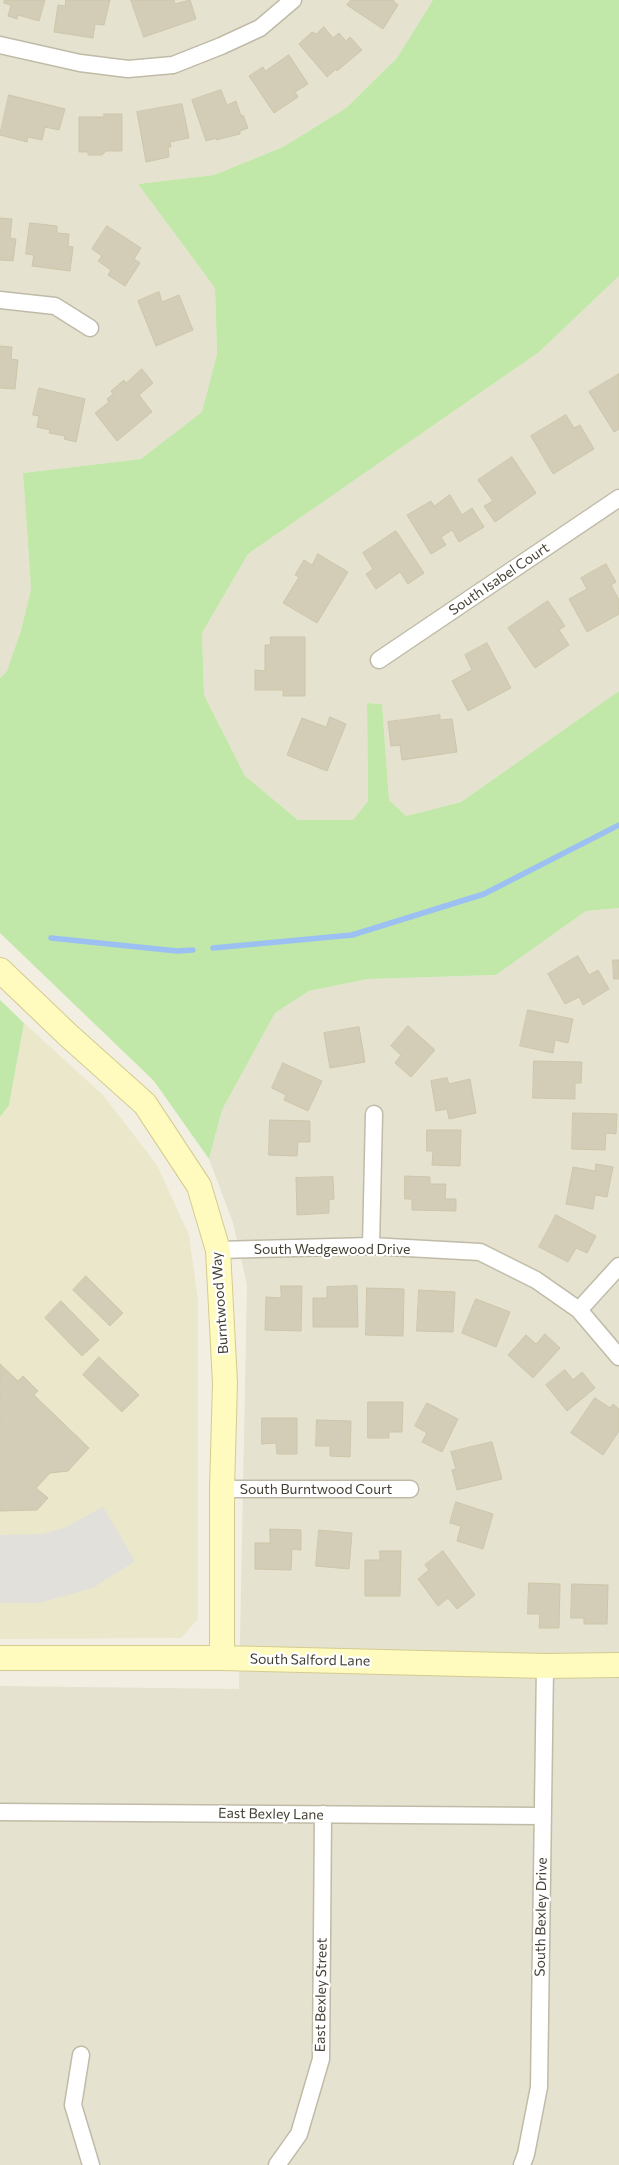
<!DOCTYPE html>
<style>
body{margin:0}
canvas{display:block;background:#f2efe2}
</style>
<canvas width="619" height="2165"></canvas>
<script>
const context = document.querySelector('canvas').getContext('2d');
context.lineJoin = 'round';
function fillPath(path, color) { context.fillStyle = color; context.fill(path, 'evenodd'); }
function strokePath(path, color, width, dash) { context.strokeStyle = color; context.lineWidth = width; context.lineCap = dash ? 'butt' : 'round'; context.setLineDash(dash || []); context.stroke(path); }
function label(font, color, halo, rows, align = 'center') {
  context.font = font + ' Commissioner,sans-serif'; context.lineWidth = 4.5; context.setLineDash([]); context.textBaseline = 'middle'; context.strokeStyle = halo; context.fillStyle = color; for (const [text, x, y, turn = 0] of rows) {
    context.save(); context.translate(x, y); context.rotate((+turn || 0) * Math.PI / 180); context.textAlign = isNaN(turn) ? turn : align; if (halo) context.strokeText(text, 0, 0); context.fillText(text, 0, 0); context.restore();
  }
}
fillPath(new Path2D(`
 M 0,0 L 433,0 L 397,58 L 346,108 L 283,147 L 214,175 L 138,184 L 215,288 L 217,354 L 202,413 L 141,459 L 23,473 L 31,589 L 21,630 L 7,671 L 0,678 Z
 M 619,276 L 619,691 L 461,802 L 406,816 L 389,800 L 382,704 L 367,703 L 368,801 L 353,820 L 298,820 L 245,776 L 204,695 L 202,633 L 248,554 L 539,352 Z
 M 619,908 L 619,2165 L 0,2165 L 0,1686 L 239,1689 L 247,1285 L 233,1223 L 209,1159 L 222,1110 L 275,1013 L 309,991 L 368,979 L 496,975 L 586,911 Z`), '#e6e2d0');
fillPath(new Path2D(`
 M 24,1023 L 103,1095 L 157,1165 L 189,1235 L 198,1300 L 198,1619 L 181,1638 L 0,1639 L 0,1117 L 9,1105 Z`), '#ebe7cb');
fillPath(new Path2D(`
 M 433,0 L 619,0 L 619,276 L 539,352 L 248,554 L 202,633 L 204,695 L 245,776 L 298,820 L 353,820 L 368,801 L 367,703 L 382,704 L 389,800 L 406,816 L 461,802 L 619,691 L 619,908 L 586,911 L 496,975 L 368,979 L 309,991 L 275,1013 L 222,1110 L 209,1159 L 154,1081 L 0,933 L 0,678 L 7,671 L 21,630 L 31,589 L 23,473 L 141,459 L 202,412 L 217,354 L 215,288 L 138,184 L 214,175 L 283,147 L 346,108 L 397,58 Z
 M 0,1000 L 24,1023 L 9,1105 L 0,1117 Z`), '#c1e8a9');
fillPath(new Path2D(`
 M 103,1507 L 135,1561 L 93,1588 L 39,1603 L 0,1603 L 0,1535 L 42,1534 L 64,1528 Z`), '#e1e0db');
strokePath(new Path2D(`
 M 51,938 L 177,951 L 193,950
 M 213,948 L 352,935 L 484,894 L 619,825`), '#9bc0f1', 5.5);
const building = new Path2D(`
 M 5,0 L 45,0 L 39,21 L 18,15 L 17,19 L 8,16 L 11,5 L 4,3 Z
 M 66,0 L 110,0 L 104,25 L 95,24 L 93,38 L 54,32 L 58,5 L 65,6 Z
 M 131,0 L 174,0 L 175,4 L 190,0 L 196,19 L 144,37 Z
 M 351,0 L 393,0 L 398,5 L 383,29 L 347,5 Z
 M 324,27 L 333,38 L 339,33 L 346,41 L 350,37 L 362,50 L 337,71 L 336,69 L 327,77 L 299,44 L 312,32 L 316,34 Z
 M 289,55 L 308,84 L 295,92 L 298,97 L 274,113 L 249,76 L 263,67 L 265,71 Z
 M 221,90 L 227,105 L 236,101 L 241,116 L 243,115 L 248,128 L 240,131 L 240,134 L 216,140 L 217,138 L 206,141 L 192,100 Z
 M 9,95 L 65,109 L 59,130 L 45,127 L 42,140 L 28,137 L 27,142 L 0,135 Z
 M 182,104 L 189,138 L 170,142 L 171,147 L 168,147 L 169,157 L 146,162 L 137,112 Z
 M 104,114 L 122,114 L 122,151 L 106,151 L 102,155 L 88,155 L 88,152 L 79,152 L 79,117 L 104,117 Z
 M 0,218 L 12,219 L 10,238 L 16,239 L 13,261 L 0,260 Z
 M 30,223 L 57,226 L 57,233 L 69,234 L 68,246 L 73,247 L 70,271 L 32,266 L 34,255 L 26,254 Z
 M 107,226 L 141,248 L 134,259 L 140,263 L 125,286 L 108,275 L 111,270 L 98,261 L 102,256 L 92,249 Z
 M 159,292 L 162,302 L 179,295 L 193,330 L 156,346 L 138,301 Z
 M 0,346 L 12,347 L 11,359 L 18,360 L 15,389 L 0,388 Z
 M 142,369 L 153,383 L 139,395 L 152,412 L 117,441 L 95,413 L 109,402 L 107,399 L 113,394 L 111,391 L 124,380 L 126,383 Z
 M 619,374 L 619,429 L 614,432 L 589,392 Z
 M 39,388 L 85,399 L 76,442 L 64,439 L 65,436 L 49,433 L 50,430 L 37,427 L 39,416 L 33,415 Z
 M 566,415 L 574,428 L 580,425 L 594,449 L 553,474 L 531,436 Z
 M 512,457 L 536,493 L 495,522 L 484,506 L 493,501 L 478,480 Z
 M 450,495 L 462,515 L 472,508 L 484,527 L 459,542 L 452,530 L 441,537 L 446,545 L 431,554 L 407,515 L 431,501 L 434,506 Z
 M 396,531 L 424,573 L 408,584 L 400,572 L 376,589 L 366,574 L 373,569 L 363,553 Z
 M 318,554 L 348,572 L 317,623 L 283,603 L 299,577 L 295,575 L 304,560 L 312,565 Z
 M 606,564 L 616,582 L 611,585 L 619,600 L 619,614 L 587,632 L 569,599 L 587,589 L 581,578 Z
 M 548,601 L 565,626 L 559,630 L 569,645 L 535,668 L 508,628 Z
 M 271,637 L 305,637 L 305,696 L 283,696 L 283,690 L 255,690 L 255,670 L 265,671 L 265,645 L 270,645 Z
 M 487,643 L 511,688 L 468,711 L 452,681 L 472,670 L 465,655 Z
 M 440,715 L 440,720 L 452,719 L 457,752 L 402,760 L 400,745 L 391,746 L 388,722 Z
 M 330,717 L 346,724 L 327,771 L 287,755 L 302,718 L 326,727 Z
 M 578,956 L 589,975 L 598,970 L 609,989 L 583,1005 L 579,997 L 565,1004 L 548,974 Z
 M 613,960 L 619,960 L 619,979 L 614,979 Z
 M 528,1010 L 573,1019 L 568,1043 L 555,1040 L 553,1053 L 520,1046 Z
 M 408,1026 L 435,1050 L 411,1077 L 395,1063 L 401,1055 L 391,1046 Z
 M 359,1027 L 365,1062 L 330,1068 L 324,1033 Z
 M 534,1061 L 582,1062 L 581,1083 L 575,1083 L 575,1099 L 533,1098 Z
 M 283,1063 L 322,1081 L 308,1111 L 284,1100 L 286,1095 L 272,1088 Z
 M 447,1078 L 449,1084 L 470,1079 L 476,1113 L 449,1119 L 447,1109 L 436,1111 L 431,1081 Z
 M 573,1113 L 617,1114 L 616,1134 L 606,1133 L 605,1150 L 572,1149 Z
 M 270,1120 L 310,1121 L 310,1142 L 298,1142 L 297,1156 L 269,1155 Z
 M 427,1130 L 461,1130 L 460,1166 L 432,1165 L 433,1151 L 427,1151 Z
 M 596,1164 L 613,1167 L 607,1197 L 595,1195 L 593,1209 L 566,1204 L 573,1167 L 595,1171 Z
 M 405,1176 L 430,1177 L 430,1184 L 446,1184 L 445,1199 L 456,1199 L 456,1211 L 412,1210 L 412,1199 L 405,1199 Z
 M 333,1177 L 334,1199 L 329,1200 L 329,1213 L 297,1215 L 296,1178 Z
 M 556,1215 L 596,1236 L 587,1253 L 576,1248 L 568,1262 L 539,1247 Z
 M 86,1276 L 123,1313 L 110,1326 L 73,1290 Z
 M 281,1286 L 302,1286 L 301,1331 L 265,1330 L 266,1297 L 281,1298 Z
 M 357,1286 L 358,1327 L 313,1327 L 313,1298 L 327,1298 L 327,1287 Z
 M 367,1288 L 404,1289 L 403,1336 L 366,1335 Z
 M 419,1290 L 455,1292 L 453,1332 L 417,1331 Z
 M 476,1299 L 510,1312 L 496,1347 L 462,1333 Z
 M 61,1301 L 99,1340 L 82,1356 L 45,1318 Z
 M 545,1334 L 560,1348 L 533,1378 L 508,1355 L 526,1335 L 536,1344 Z
 M 99,1357 L 139,1395 L 122,1412 L 83,1375 Z
 M 0,1364 L 18,1381 L 23,1376 L 38,1391 L 34,1395 L 89,1448 L 68,1471 L 50,1473 L 36,1488 L 48,1498 L 37,1510 L 0,1511 Z
 M 565,1370 L 573,1380 L 582,1372 L 595,1388 L 567,1411 L 546,1385 Z
 M 595,1398 L 610,1408 L 613,1404 L 619,1409 L 619,1431 L 603,1455 L 571,1433 Z
 M 368,1402 L 403,1402 L 402,1432 L 389,1432 L 389,1438 L 368,1438 Z
 M 427,1403 L 458,1419 L 442,1452 L 422,1442 L 427,1433 L 415,1426 Z
 M 262,1418 L 297,1418 L 297,1454 L 277,1454 L 276,1443 L 262,1444 Z
 M 317,1420 L 351,1421 L 350,1457 L 330,1456 L 330,1446 L 316,1446 Z
 M 492,1442 L 502,1479 L 457,1490 L 452,1470 L 456,1469 L 451,1452 Z
 M 456,1502 L 493,1514 L 483,1549 L 457,1541 L 461,1526 L 450,1523 Z
 M 270,1529 L 301,1530 L 301,1550 L 292,1549 L 291,1570 L 255,1569 L 255,1543 L 270,1543 Z
 M 319,1530 L 352,1533 L 349,1569 L 316,1566 Z
 M 380,1551 L 401,1551 L 400,1596 L 365,1596 L 365,1560 L 380,1560 Z
 M 443,1551 L 475,1595 L 457,1609 L 448,1598 L 438,1606 L 418,1579 L 429,1570 L 425,1565 Z
 M 529,1583 L 560,1584 L 559,1628 L 539,1628 L 540,1614 L 528,1614 Z
 M 572,1584 L 608,1585 L 607,1624 L 584,1624 L 584,1618 L 571,1618 Z`);
fillPath(building, '#d3cdb7');
strokePath(building, '#cec6aa', 1);
const street = new Path2D(`
 M 0,45 L 80,63 L 128,69 L 173,65 L 221,46 L 260,28 L 293,0
 M 0,300 L 55,306 L 90,328
 M 379,660 L 619,498
 M 371,1246 L 374,1114
 M 218,1250 L 371,1246 L 480,1252 L 536,1280 L 579,1310 L 619,1357
 M 579,1310 L 619,1266
 M 222,1489 L 410,1489
 M 0,1812 L 542,1816
 M 81,2055 L 73,2105 L 91,2165
 M 277,2165 L 299,2134 L 321,2059 L 323,1814
 M 522,2165 L 526,2154 L 539,2087 L 545,1666`);
const secondary = new Path2D(`
 M 0,970 L 68,1035 L 145,1104 L 199,1186 L 218,1250 L 225,1383 L 222,1489 L 222,1658
 M 0,1658 L 222,1658 L 545,1666 L 619,1665`);
strokePath(street, '#c0bba7', 19);
strokePath(secondary, '#d3cc90', 26);
strokePath(street, '#fff', 16);
strokePath(secondary, '#fffabe', 24);
label('14px', '#433f32', '#fff', [
 ["South Isabel Court",499,579,-34],
 ["South Wedgewood Drive",332,1249],
 ["Burntwood Way",220,1303,-94],
 ["South Burntwood Court",316,1489],
 ["South Salford Lane",310,1660,1],
 ["East Bexley Lane",271,1814,1],
 ["South Bexley Drive",541,1917,-89],
 ["East Bexley Street",321,1995,-89]
]);
</script>
